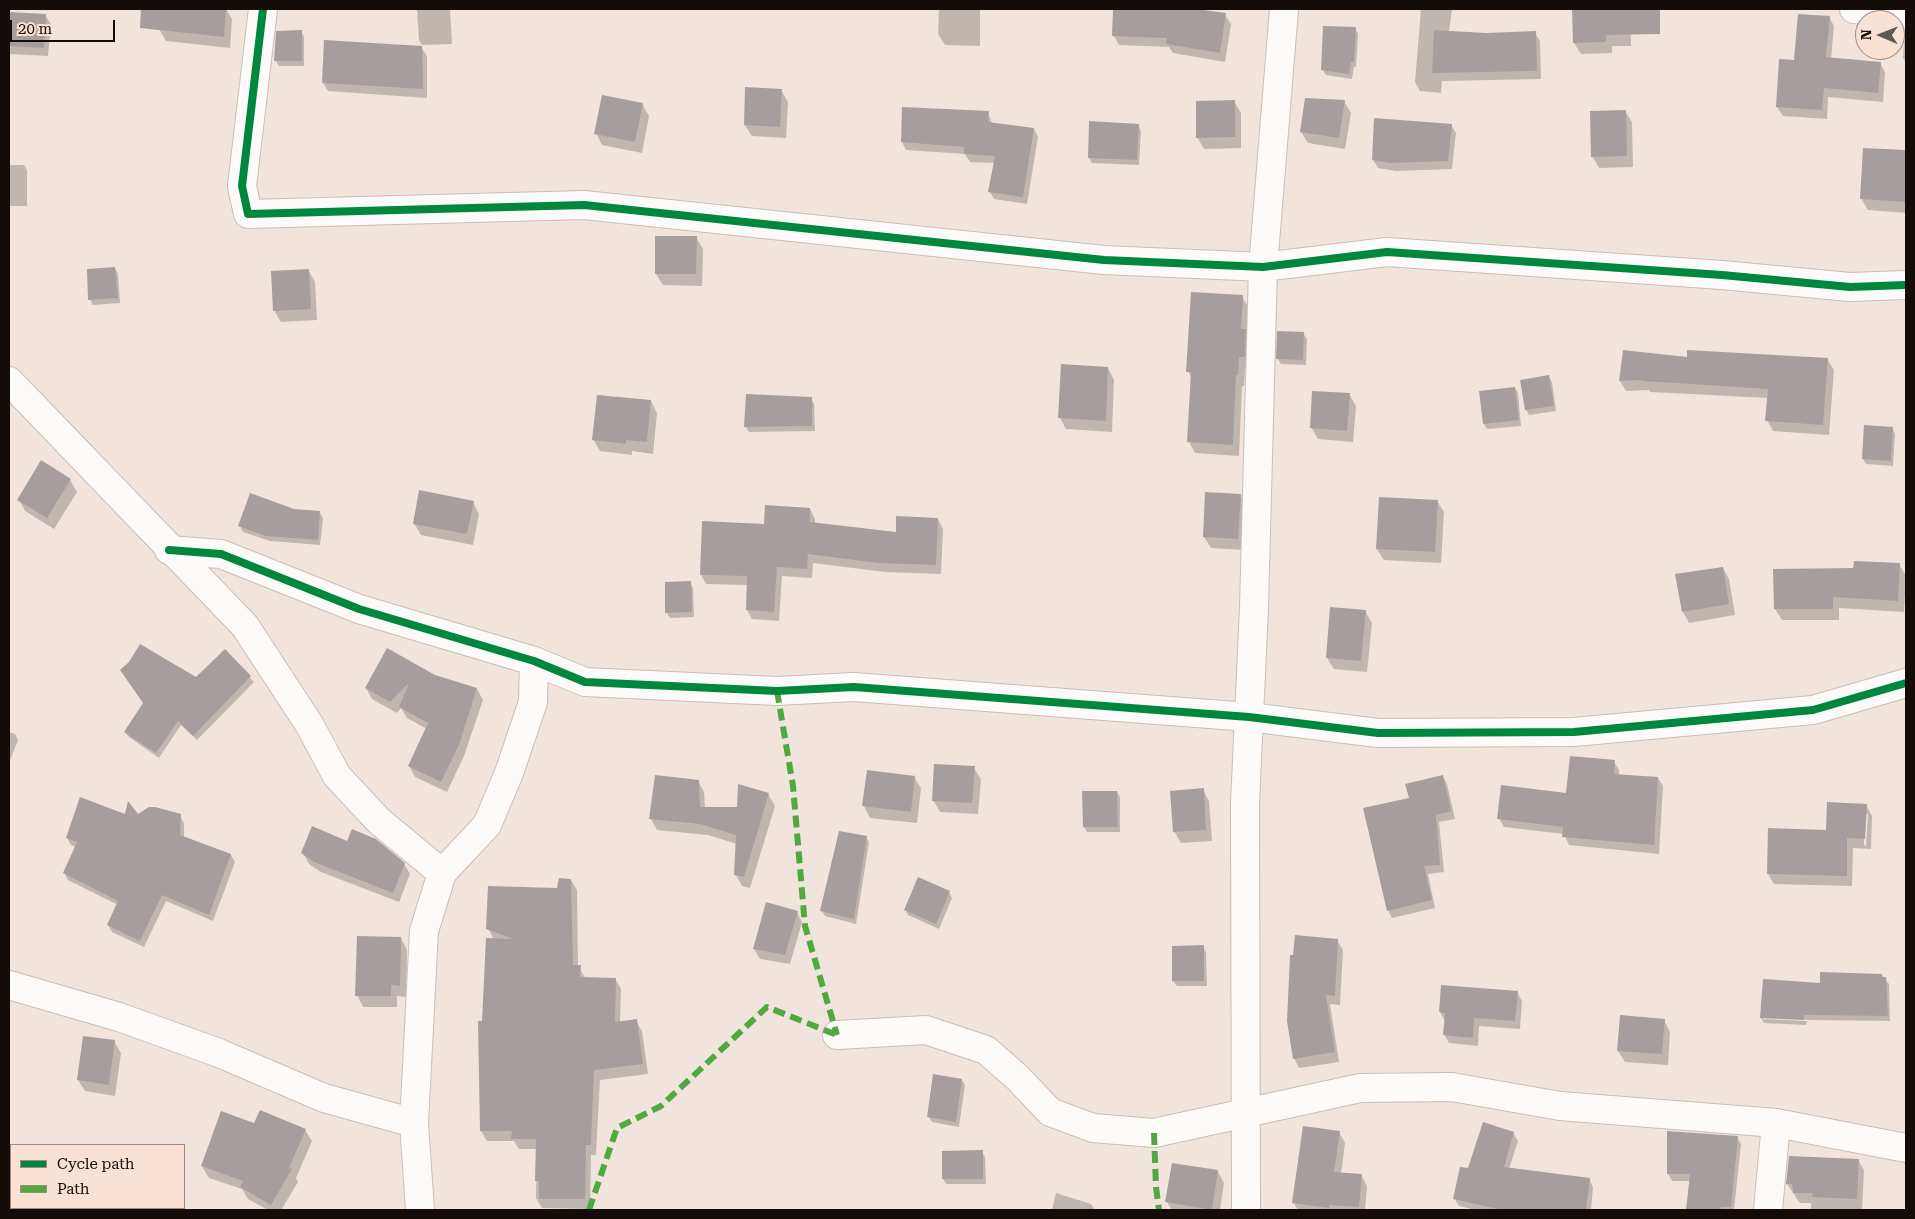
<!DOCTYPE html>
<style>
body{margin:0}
#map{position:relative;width:1915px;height:1219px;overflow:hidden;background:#f1e4dc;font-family:"Roboto Serif",serif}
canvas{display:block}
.frame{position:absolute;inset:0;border:10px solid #130c08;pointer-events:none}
.legend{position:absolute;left:10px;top:1144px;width:175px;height:65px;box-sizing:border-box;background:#f9e1d4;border:1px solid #9d8c82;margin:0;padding:6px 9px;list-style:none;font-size:15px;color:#130c08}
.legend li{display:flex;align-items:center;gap:10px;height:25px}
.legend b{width:25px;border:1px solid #9d8c82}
.north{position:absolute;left:1855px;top:10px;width:50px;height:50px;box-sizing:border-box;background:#f9e1d4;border:1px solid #9d8c82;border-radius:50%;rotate:271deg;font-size:14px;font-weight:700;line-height:20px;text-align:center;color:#130c08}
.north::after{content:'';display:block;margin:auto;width:18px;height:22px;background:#615852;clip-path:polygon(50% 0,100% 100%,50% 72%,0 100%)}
.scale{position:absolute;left:10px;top:20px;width:105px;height:22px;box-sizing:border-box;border:2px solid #130c08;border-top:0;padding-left:6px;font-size:15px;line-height:18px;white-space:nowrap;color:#130c08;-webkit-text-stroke:4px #f9e1d4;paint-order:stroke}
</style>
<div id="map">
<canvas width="1915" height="1219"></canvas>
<div class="frame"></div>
<ul class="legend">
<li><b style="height:6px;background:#00873e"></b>Cycle path</li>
<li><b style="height:6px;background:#51a841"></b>Path</li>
</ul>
<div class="north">N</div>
<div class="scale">20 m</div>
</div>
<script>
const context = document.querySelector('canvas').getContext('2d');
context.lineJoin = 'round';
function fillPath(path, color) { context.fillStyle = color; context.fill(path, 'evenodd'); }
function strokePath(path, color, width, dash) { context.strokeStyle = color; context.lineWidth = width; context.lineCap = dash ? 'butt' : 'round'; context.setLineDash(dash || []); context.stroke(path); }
fillPath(new Path2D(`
 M 162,9 L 226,9 L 232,19 L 230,48 L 166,41 L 159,29 Z
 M 417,9 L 450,9 L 452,44 L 422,45 L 419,40 Z
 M 939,9 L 980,9 L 980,46 L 945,45 L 938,34 Z
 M 1115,9 L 1188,9 L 1225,15 L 1231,24 L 1225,62 L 1173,53 L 1169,47 L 1119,45 L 1114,36 Z
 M 1421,9 L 1452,9 L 1449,32 L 1486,35 L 1535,33 L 1540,41 L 1541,79 L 1442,81 L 1441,93 L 1420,91 L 1415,82 Z
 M 1573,9 L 1630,9 L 1631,46 L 1612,46 L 1612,53 L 1581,54 L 1574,43 Z
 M 9,13 L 45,15 L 51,24 L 48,56 L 9,54 Z
 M 1829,17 L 1834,26 L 1831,59 L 1880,63 L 1885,72 L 1883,102 L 1828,97 L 1827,119 L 1783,116 L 1777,107 L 1795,62 Z
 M 1355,28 L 1358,34 L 1356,67 L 1354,67 L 1352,79 L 1326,75 L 1322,69 Z
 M 1905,31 L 1906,31 L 1906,63 L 1903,58 Z
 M 301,32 L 304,37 L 304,66 L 279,66 L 276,61 Z
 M 422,48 L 427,56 L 427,98 L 328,91 L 323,83 Z
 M 781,90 L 788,102 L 786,138 L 752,136 L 745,125 Z
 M 1234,101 L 1241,113 L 1241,148 L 1204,149 L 1197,137 Z
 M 1344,101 L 1351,113 L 1345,149 L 1308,143 L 1301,132 Z
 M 642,104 L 649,116 L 642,153 L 602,145 L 596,133 Z
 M 1625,111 L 1632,122 L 1633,167 L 1599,168 L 1592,156 Z
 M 988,112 L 992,124 L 1034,129 L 1038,137 L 1027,204 L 994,199 L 990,192 L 995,163 L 970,162 L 965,154 L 906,150 L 902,142 Z
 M 1138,125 L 1141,131 L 1139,165 L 1092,163 L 1089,158 Z
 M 1451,125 L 1456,133 L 1452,169 L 1396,171 L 1378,168 L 1373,160 Z
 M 1865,149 L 1906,152 L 1906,213 L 1868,210 L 1861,198 Z
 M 9,165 L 24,165 L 27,170 L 27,206 L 9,206 Z
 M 696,237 L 703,249 L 702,286 L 663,285 L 656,274 Z
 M 115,268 L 118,274 L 120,303 L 93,305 L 90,299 Z
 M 308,270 L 315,282 L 317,320 L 281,322 L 274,310 Z
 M 1242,297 L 1249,308 L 1247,334 L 1252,342 L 1251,368 L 1245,368 L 1244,386 L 1242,386 L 1239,456 L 1195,453 L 1189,442 L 1192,379 L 1188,371 Z
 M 1303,333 L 1307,339 L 1306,365 L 1281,364 L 1277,358 Z
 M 1688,358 L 1827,359 L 1834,370 L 1829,435 L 1773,431 L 1767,420 L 1768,398 L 1650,392 L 1649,390 L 1626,391 L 1620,381 Z
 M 1108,368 L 1114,380 L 1112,432 L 1066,429 L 1060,418 Z
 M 1549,377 L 1552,382 L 1556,411 L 1529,415 L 1526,410 Z
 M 1515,388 L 1518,393 L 1521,426 L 1487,429 L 1484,424 L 1481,392 Z
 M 1349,394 L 1356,406 L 1353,442 L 1318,439 L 1311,427 Z
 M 811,398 L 814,404 L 815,431 L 749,432 L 745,426 Z
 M 651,401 L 657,413 L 653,454 L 632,451 L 632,455 L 600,451 L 593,439 Z
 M 1892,428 L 1895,434 L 1893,466 L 1866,464 L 1863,459 Z
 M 42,462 L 70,480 L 77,492 L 54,529 L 25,511 L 19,500 Z
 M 1240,495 L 1247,507 L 1244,550 L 1211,548 L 1204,537 Z
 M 1437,501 L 1444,512 L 1441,563 L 1384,560 L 1377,549 Z
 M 473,502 L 479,514 L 473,545 L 421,535 L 414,523 Z
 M 810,509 L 815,519 L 815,524 L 897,534 L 938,519 L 943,529 L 941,574 L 885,572 L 813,563 L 812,578 L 782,576 L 779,621 L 752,619 L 747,610 L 748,585 L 706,584 L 701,575 L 765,525 Z
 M 294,510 L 319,512 L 323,518 L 320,545 L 270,541 L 243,532 L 240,526 Z
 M 1899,564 L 1906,576 L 1904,612 L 1839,608 L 1839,620 L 1782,620 L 1775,609 L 1855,569 Z
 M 1723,568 L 1729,579 L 1735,615 L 1689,623 L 1683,612 Z
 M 690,582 L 693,588 L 694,617 L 670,618 L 666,612 Z
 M 1365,611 L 1372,623 L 1367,672 L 1334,669 L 1327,658 Z
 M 224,651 L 254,682 L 197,740 L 181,725 L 159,758 L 129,737 L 125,732 L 196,678 Z
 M 435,676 L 477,689 L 483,700 L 464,756 L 447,792 L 415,777 L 409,766 L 427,729 L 407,718 L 401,708 L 397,713 L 372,699 L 366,688 Z
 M 9,732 L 15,734 L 18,740 L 9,763 Z
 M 1614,762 L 1619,770 L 1619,775 L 1658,778 L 1663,786 L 1659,854 L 1569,845 L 1564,834 L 1504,827 L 1499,818 L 1567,794 Z
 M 974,768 L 981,779 L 978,814 L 940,812 L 933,800 Z
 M 914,777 L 921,788 L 917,823 L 870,818 L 864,806 Z
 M 1443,777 L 1447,784 L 1455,819 L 1439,822 L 1444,872 L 1428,874 L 1435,908 L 1392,918 L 1388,910 L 1410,799 Z
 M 698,781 L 704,792 L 705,808 L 738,808 L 768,794 L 775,806 L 750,888 L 742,886 L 736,875 L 737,844 L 708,835 L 657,830 L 651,819 Z
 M 1203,790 L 1209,801 L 1212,841 L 1181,843 L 1174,831 Z
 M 1084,792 L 1117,792 L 1120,797 L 1120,832 L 1087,832 L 1084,827 Z
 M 1866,805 L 1872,816 L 1871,849 L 1853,848 L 1852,886 L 1774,884 L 1768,874 ZM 1865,814 L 1868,814 L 1866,846 L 1864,845 Z
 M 151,807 L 180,816 L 184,823 L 184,837 L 231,855 L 235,862 L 213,921 L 166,901 L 144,947 L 112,932 L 108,925 L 118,905 L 68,880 L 64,872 L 76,847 L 71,845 L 67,838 L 125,815 L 138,815 Z
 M 866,837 L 869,842 L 856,924 L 825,916 L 822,911 Z
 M 348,843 L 404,864 L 410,874 L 399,902 L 321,872 L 309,864 L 303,853 Z
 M 571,880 L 577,890 L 578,966 L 586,979 L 615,979 L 621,989 L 620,1022 L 636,1021 L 642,1031 L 648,1074 L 600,1080 L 596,1155 L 591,1155 L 590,1209 L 542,1208 L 536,1198 L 537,1149 L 519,1149 L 514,1141 L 487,1141 L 481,1131 L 484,1023 L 494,940 L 488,928 L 558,890 Z
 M 949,892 L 952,898 L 939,929 L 908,915 L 905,909 Z
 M 797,912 L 802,922 L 790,964 L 760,959 L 754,949 Z
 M 401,938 L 407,950 L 406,997 L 397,996 L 397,1007 L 363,1007 L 357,995 Z
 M 1337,940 L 1343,950 L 1340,1005 L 1330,1004 L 1339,1062 L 1299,1068 L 1294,1058 Z
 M 1203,947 L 1206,952 L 1207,986 L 1177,986 L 1173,981 Z
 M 1882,975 L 1889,984 L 1890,1021 L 1810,1020 L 1763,1017 L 1763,1019 L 1807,1021 L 1806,1025 L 1764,1023 L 1761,1018 L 1821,985 Z
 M 1517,992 L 1522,1001 L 1520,1029 L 1479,1026 L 1478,1046 L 1449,1043 L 1444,1034 L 1445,1021 L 1440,1012 Z
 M 1906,1001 L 1906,1068 L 1905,1066 Z
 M 1664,1020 L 1670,1032 L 1668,1065 L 1625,1062 L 1618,1051 Z
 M 114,1041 L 121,1053 L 115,1096 L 85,1091 L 78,1080 Z
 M 962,1080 L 965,1085 L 959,1127 L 932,1122 L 929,1117 Z
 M 255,1125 L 305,1130 L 312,1141 L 296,1178 L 298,1182 L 281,1210 L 268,1210 L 248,1199 L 242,1189 L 209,1178 L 202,1166 Z
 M 1339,1132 L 1345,1143 L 1341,1174 L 1361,1175 L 1367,1186 L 1365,1210 L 1298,1210 L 1293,1202 Z
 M 1513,1133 L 1518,1141 L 1509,1169 L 1589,1179 L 1593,1187 L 1591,1210 L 1476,1210 L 1459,1206 L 1454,1198 L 1469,1170 Z
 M 1737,1137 L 1741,1144 L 1734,1210 L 1687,1210 L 1690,1181 L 1672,1181 L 1668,1174 Z
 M 982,1152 L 985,1157 L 986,1184 L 946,1184 L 943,1179 Z
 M 1790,1157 L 1858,1160 L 1864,1170 L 1862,1209 L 1811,1210 L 1811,1203 L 1800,1203 L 1787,1184 Z
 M 1218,1172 L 1224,1183 L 1220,1210 L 1172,1210 L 1167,1202 Z
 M 1056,1193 L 1091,1204 L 1095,1210 L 1052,1210 Z`), '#0003');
fillPath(new Path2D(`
 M 141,9 L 226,9 L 224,37 L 140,28 Z
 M 1113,9 L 1196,9 L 1226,13 L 1220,53 L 1166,44 L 1167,38 L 1112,36 Z
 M 1572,9 L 1660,9 L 1660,34 L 1606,35 L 1606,42 L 1573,43 Z
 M 9,12 L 46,14 L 44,48 L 9,46 Z
 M 1798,14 L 1830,16 L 1826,57 L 1881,62 L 1878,93 L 1824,88 L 1822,110 L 1776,107 L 1779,59 L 1794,60 Z
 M 1323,26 L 1356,27 L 1354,62 L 1351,62 L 1349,74 L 1321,70 Z
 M 302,30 L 302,61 L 274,61 L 276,31 Z
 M 1434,30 L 1486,33 L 1536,31 L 1537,71 L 1432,73 Z
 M 324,40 L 422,46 L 423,89 L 322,83 Z
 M 745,87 L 782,89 L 780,127 L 744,125 Z
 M 602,95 L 643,103 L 635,142 L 594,134 Z
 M 1305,98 L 1345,100 L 1339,138 L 1300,132 Z
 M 1235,100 L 1235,137 L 1196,138 L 1196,101 Z
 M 902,107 L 989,111 L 988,122 L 1034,128 L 1023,197 L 988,192 L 995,156 L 964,154 L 964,147 L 901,142 Z
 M 1626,110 L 1627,156 L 1591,157 L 1590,111 Z
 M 1374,118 L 1452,124 L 1448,161 L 1390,163 L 1372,160 Z
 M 1089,121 L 1139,124 L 1137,160 L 1088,158 Z
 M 1863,148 L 1906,150 L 1906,202 L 1860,199 Z
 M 655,236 L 697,236 L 696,274 L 655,274 Z
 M 115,267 L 118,298 L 88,300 L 87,269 Z
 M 309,269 L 311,309 L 273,311 L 271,271 Z
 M 1191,292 L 1243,295 L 1241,329 L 1246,329 L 1245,357 L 1239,357 L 1238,375 L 1236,375 L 1233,445 L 1187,442 L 1191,372 L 1186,372 Z
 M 1277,331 L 1304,332 L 1303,360 L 1276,359 Z
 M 1623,350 L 1687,357 L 1687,350 L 1828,358 L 1823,425 L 1765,421 L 1768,389 L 1643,381 L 1643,380 L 1619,381 Z
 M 1061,364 L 1108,367 L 1106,421 L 1058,418 Z
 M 1549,375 L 1554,406 L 1525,410 L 1520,380 Z
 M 1515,387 L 1519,420 L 1483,424 L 1479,391 Z
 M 1312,391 L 1350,393 L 1347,431 L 1310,428 Z
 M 746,394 L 812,397 L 812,426 L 744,427 Z
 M 597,395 L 651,400 L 647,442 L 626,440 L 626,444 L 592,440 Z
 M 1864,425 L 1893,427 L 1891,461 L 1862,459 Z
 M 41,460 L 71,479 L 47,518 L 17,500 Z
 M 419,490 L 474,501 L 467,534 L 413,524 Z
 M 1205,492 L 1241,494 L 1238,539 L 1203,537 Z
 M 250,493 L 294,509 L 320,511 L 318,540 L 266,536 L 238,526 Z
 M 1379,497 L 1438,500 L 1435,552 L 1376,549 Z
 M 765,505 L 810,508 L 810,522 L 896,532 L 896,516 L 938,518 L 936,565 L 878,563 L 808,554 L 807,569 L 777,567 L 774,612 L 746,610 L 747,576 L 700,575 L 702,521 L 764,524 Z
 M 1854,561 L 1900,563 L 1898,601 L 1833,597 L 1833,609 L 1774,609 L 1773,569 L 1853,568 Z
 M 1723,567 L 1729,604 L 1682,612 L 1675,574 Z
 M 691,581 L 692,612 L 665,613 L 665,582 Z
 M 1330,607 L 1366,610 L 1361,661 L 1326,658 Z
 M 140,644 L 196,677 L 225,649 L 251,676 L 193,736 L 178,721 L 156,753 L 124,732 L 143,703 L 120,670 L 129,662 Z
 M 387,648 L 435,675 L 477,688 L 459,745 L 441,782 L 408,766 L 428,723 L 399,707 L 409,683 L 390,702 L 365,688 Z
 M 1570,756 L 1615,760 L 1614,774 L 1658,777 L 1654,845 L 1562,837 L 1563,827 L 1497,819 L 1501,785 L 1566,793 Z
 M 934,764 L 975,766 L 972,803 L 932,801 Z
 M 867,770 L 915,776 L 911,812 L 862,806 Z
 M 655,775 L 699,780 L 700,807 L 737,807 L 738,784 L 769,793 L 744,877 L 734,875 L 736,835 L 700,824 L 649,819 Z
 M 1443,775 L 1451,811 L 1436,815 L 1440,865 L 1424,866 L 1432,900 L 1387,911 L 1363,808 L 1409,798 L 1405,784 Z
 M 1204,788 L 1206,830 L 1173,832 L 1170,791 Z
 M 1082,791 L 1117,791 L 1118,827 L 1083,827 Z
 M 80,797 L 125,814 L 128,801 L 138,814 L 149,807 L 155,807 L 181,814 L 180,835 L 231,854 L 209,915 L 162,895 L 140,941 L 107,925 L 118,901 L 63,873 L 77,842 L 66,838 Z
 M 1827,802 L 1867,804 L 1865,839 L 1847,838 L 1847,876 L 1767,874 L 1768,828 L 1826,830 Z
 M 312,826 L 347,841 L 352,829 L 376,839 L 405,863 L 393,893 L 314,862 L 301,853 Z
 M 839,831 L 867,836 L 854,919 L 820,911 Z
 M 918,877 L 950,891 L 936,924 L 904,910 Z
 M 559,878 L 571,879 L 573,965 L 581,965 L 580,977 L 616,978 L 615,1022 L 637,1019 L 643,1064 L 594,1070 L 591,1145 L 586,1145 L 585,1199 L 539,1199 L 539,1181 L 535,1181 L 536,1139 L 511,1139 L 512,1131 L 480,1131 L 478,1021 L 482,1021 L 486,938 L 513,939 L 486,929 L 488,886 L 557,888 Z
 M 766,902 L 798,911 L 785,955 L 753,949 Z
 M 1295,935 L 1338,939 L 1335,996 L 1326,995 L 1335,1052 L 1293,1059 L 1287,1021 L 1290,955 L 1293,955 Z
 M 357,936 L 401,937 L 400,986 L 391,985 L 391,996 L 355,996 Z
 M 1204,945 L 1204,981 L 1172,981 L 1172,946 Z
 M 1820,972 L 1882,974 L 1882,977 L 1886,977 L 1888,1016 L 1804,1015 L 1804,1020 L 1760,1018 L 1763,979 L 1820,983 Z
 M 1441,985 L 1518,991 L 1515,1021 L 1474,1018 L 1473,1038 L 1443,1035 L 1445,1013 L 1439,1012 Z
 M 1620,1015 L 1665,1019 L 1662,1054 L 1617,1051 Z
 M 83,1036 L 115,1040 L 109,1085 L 77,1080 Z
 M 933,1074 L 962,1079 L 956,1122 L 927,1117 Z
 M 260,1110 L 306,1129 L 289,1168 L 292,1169 L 271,1205 L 240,1187 L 243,1181 L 201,1166 L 221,1111 L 254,1123 Z
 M 1483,1122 L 1514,1132 L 1504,1167 L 1590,1178 L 1586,1210 L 1502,1210 L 1453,1199 L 1460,1167 L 1468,1168 Z
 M 1303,1126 L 1340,1131 L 1334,1172 L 1362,1174 L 1359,1207 L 1330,1205 L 1329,1208 L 1292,1203 Z
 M 1667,1131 L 1738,1136 L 1731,1207 L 1721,1207 L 1721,1210 L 1686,1210 L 1690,1174 L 1667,1174 Z
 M 983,1150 L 983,1179 L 942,1179 L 942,1151 Z
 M 1789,1156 L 1859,1159 L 1857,1199 L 1812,1197 L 1813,1193 L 1793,1193 L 1792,1184 L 1786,1184 Z
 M 1172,1163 L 1218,1170 L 1212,1210 L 1165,1202 Z`), '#a69e9e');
const minor = new Path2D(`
 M 263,9 L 242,186 L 248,214 L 584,205 L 1104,260 L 1263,267 L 1387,252 L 1722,275 L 1850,287 L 1906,285
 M 1854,9 L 1906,14
 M 9,381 L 245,626 L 309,724 L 337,776 L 379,821 L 442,873
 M 169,550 L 221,554 L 359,609 L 534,661 L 585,682 L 777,691 L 854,687 L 1249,717 L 1378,733 L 1574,732 L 1813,710 L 1906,683
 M 9,985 L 119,1017 L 219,1053 L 324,1098 L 414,1123 L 420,1210
 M 837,1035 L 926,1030 L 986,1050 L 1018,1078 L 1050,1112 L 1093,1128 L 1154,1133 L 1360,1088 L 1452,1087 L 1560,1106 L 1776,1123 L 1906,1148
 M 414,1123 L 424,931 L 442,873 L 487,825 L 509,773 L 533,702 L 534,661
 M 1246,1210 L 1245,803 L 1254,608 L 1263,267 L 1284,9
 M 1768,1210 L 1776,1123`);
strokePath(minor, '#c8beb7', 30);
strokePath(minor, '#fdfbfa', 28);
strokePath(new Path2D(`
 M 777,691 L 793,786 L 805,926 L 837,1035
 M 1154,1133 L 1156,1187 L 1159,1210
 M 589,1210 L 617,1128 L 661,1106 L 767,1007 L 837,1035`), '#51a841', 6, [12, 6]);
strokePath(new Path2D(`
 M 263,9 L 242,186 L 248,214 L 584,205 L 1104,260 L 1263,267 L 1387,252 L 1722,275 L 1850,287 L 1906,285
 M 169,550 L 221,554 L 359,609 L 534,661 L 585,682 L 777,691 L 854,687 L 1249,717 L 1378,733 L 1574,732 L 1813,710 L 1906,683`), '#00873e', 8);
</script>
